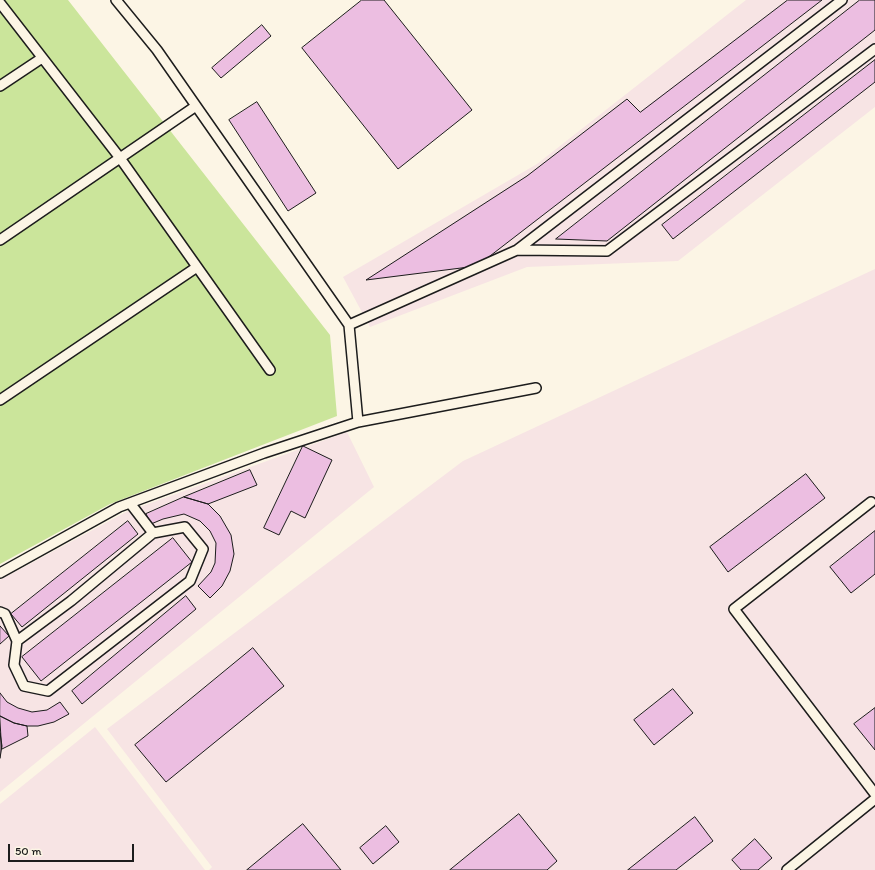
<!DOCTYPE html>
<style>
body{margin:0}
#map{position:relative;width:875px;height:870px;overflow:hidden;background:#fcf5e5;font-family:Itim,sans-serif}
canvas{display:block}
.scale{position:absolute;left:8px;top:844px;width:126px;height:18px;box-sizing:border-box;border:2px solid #1c1c1c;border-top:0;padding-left:5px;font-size:12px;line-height:14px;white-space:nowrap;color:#1c1c1c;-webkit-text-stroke:3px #fcf5e5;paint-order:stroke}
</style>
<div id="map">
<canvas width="875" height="870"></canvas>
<div class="scale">50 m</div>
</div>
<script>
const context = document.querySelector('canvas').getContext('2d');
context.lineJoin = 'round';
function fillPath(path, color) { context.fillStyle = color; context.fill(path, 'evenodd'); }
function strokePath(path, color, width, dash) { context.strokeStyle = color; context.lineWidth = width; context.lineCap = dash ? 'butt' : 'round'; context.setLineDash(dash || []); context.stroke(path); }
fillPath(new Path2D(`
 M 746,0 L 875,0 L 875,107 L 678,261 L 527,267 L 370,327 L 343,277 L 537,164 Z
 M 875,269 L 875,870 L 209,870 L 212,867 L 107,729 L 463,461 Z
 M 347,432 L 374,487 L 0,792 L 0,580 L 126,512 Z
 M 95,727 L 205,870 L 0,870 L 0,804 Z`), '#f7e4e4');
fillPath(new Path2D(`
 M 0,0 L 68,0 L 330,335 L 337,416 L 110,504 L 0,564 Z`), '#cbe59b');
const building = new Path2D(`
 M 362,0 L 384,0 L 472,110 L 398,169 L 302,48 Z
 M 788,0 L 822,0 L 477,266 L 366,280 L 527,176 L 627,99 L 640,112 Z
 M 860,0 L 875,0 L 875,30 L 607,241 L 556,239 Z
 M 262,25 L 271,36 L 221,78 L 212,68 Z
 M 875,60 L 875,82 L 673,239 L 662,225 Z
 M 257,102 L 316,193 L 288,211 L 229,120 Z
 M 303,446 L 332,460 L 305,518 L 291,511 L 279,535 L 264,528 Z
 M 250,470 L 257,485 L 208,504 L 184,497 Z
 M 806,474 L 825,498 L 728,572 L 710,547 Z
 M 184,497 L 208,504 L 220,516 L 231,535 L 234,554 L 230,571 L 222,586 L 210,598 L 198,586 L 211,572 L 215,563 L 216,543 L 210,531 L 200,521 L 184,514 L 163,519 L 151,524 L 146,514 Z
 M 128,521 L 138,534 L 22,627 L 11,614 Z
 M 875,531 L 875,574 L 851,593 L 830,567 Z
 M 173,538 L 192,562 L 41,681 L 22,657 Z
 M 186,596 L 196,609 L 82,704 L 72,691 Z
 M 0,626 L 9,636 L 0,644 Z
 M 253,648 L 284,686 L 166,782 L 135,745 Z
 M 673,689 L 693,713 L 654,745 L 634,720 Z
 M 0,693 L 7,702 L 18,708 L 32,712 L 47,710 L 60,702 L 69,714 L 54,722 L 38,726 L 27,726 L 14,723 L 0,716 Z
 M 875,708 L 875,750 L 854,724 Z
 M 0,716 L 14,723 L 27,726 L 28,736 L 2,749 Z
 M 0,733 L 2,746 L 0,758 Z
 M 519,814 L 557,861 L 547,870 L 450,870 Z
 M 695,817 L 713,841 L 676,870 L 628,870 Z
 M 303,824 L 341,870 L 247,870 Z
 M 386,826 L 399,842 L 373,864 L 360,848 Z
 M 755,839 L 772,858 L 758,870 L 741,870 L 732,860 Z`);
fillPath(building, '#ecbee1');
strokePath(building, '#1c1c1c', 1);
const lane = new Path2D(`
 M 0,3 L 120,158 L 270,370
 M 0,86 L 42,58
 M 0,240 L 196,106
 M 517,250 L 842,0
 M 349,325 L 517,250 L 607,251 L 875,49
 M 0,400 L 197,267
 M 358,422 L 536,388
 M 871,502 L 734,609 L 875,794
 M 130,503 L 153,533 L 185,527 L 203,549 L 190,581 L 48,691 L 24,686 L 14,665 L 17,641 L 71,601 L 153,533
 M 0,573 L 119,507 L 264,453 L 358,422 L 349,325 L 157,50 L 116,0
 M 0,612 L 5,614 L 17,641
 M 787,870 L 875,799`);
strokePath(lane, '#1c1c1c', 12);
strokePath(lane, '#fcf5e5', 9);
</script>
